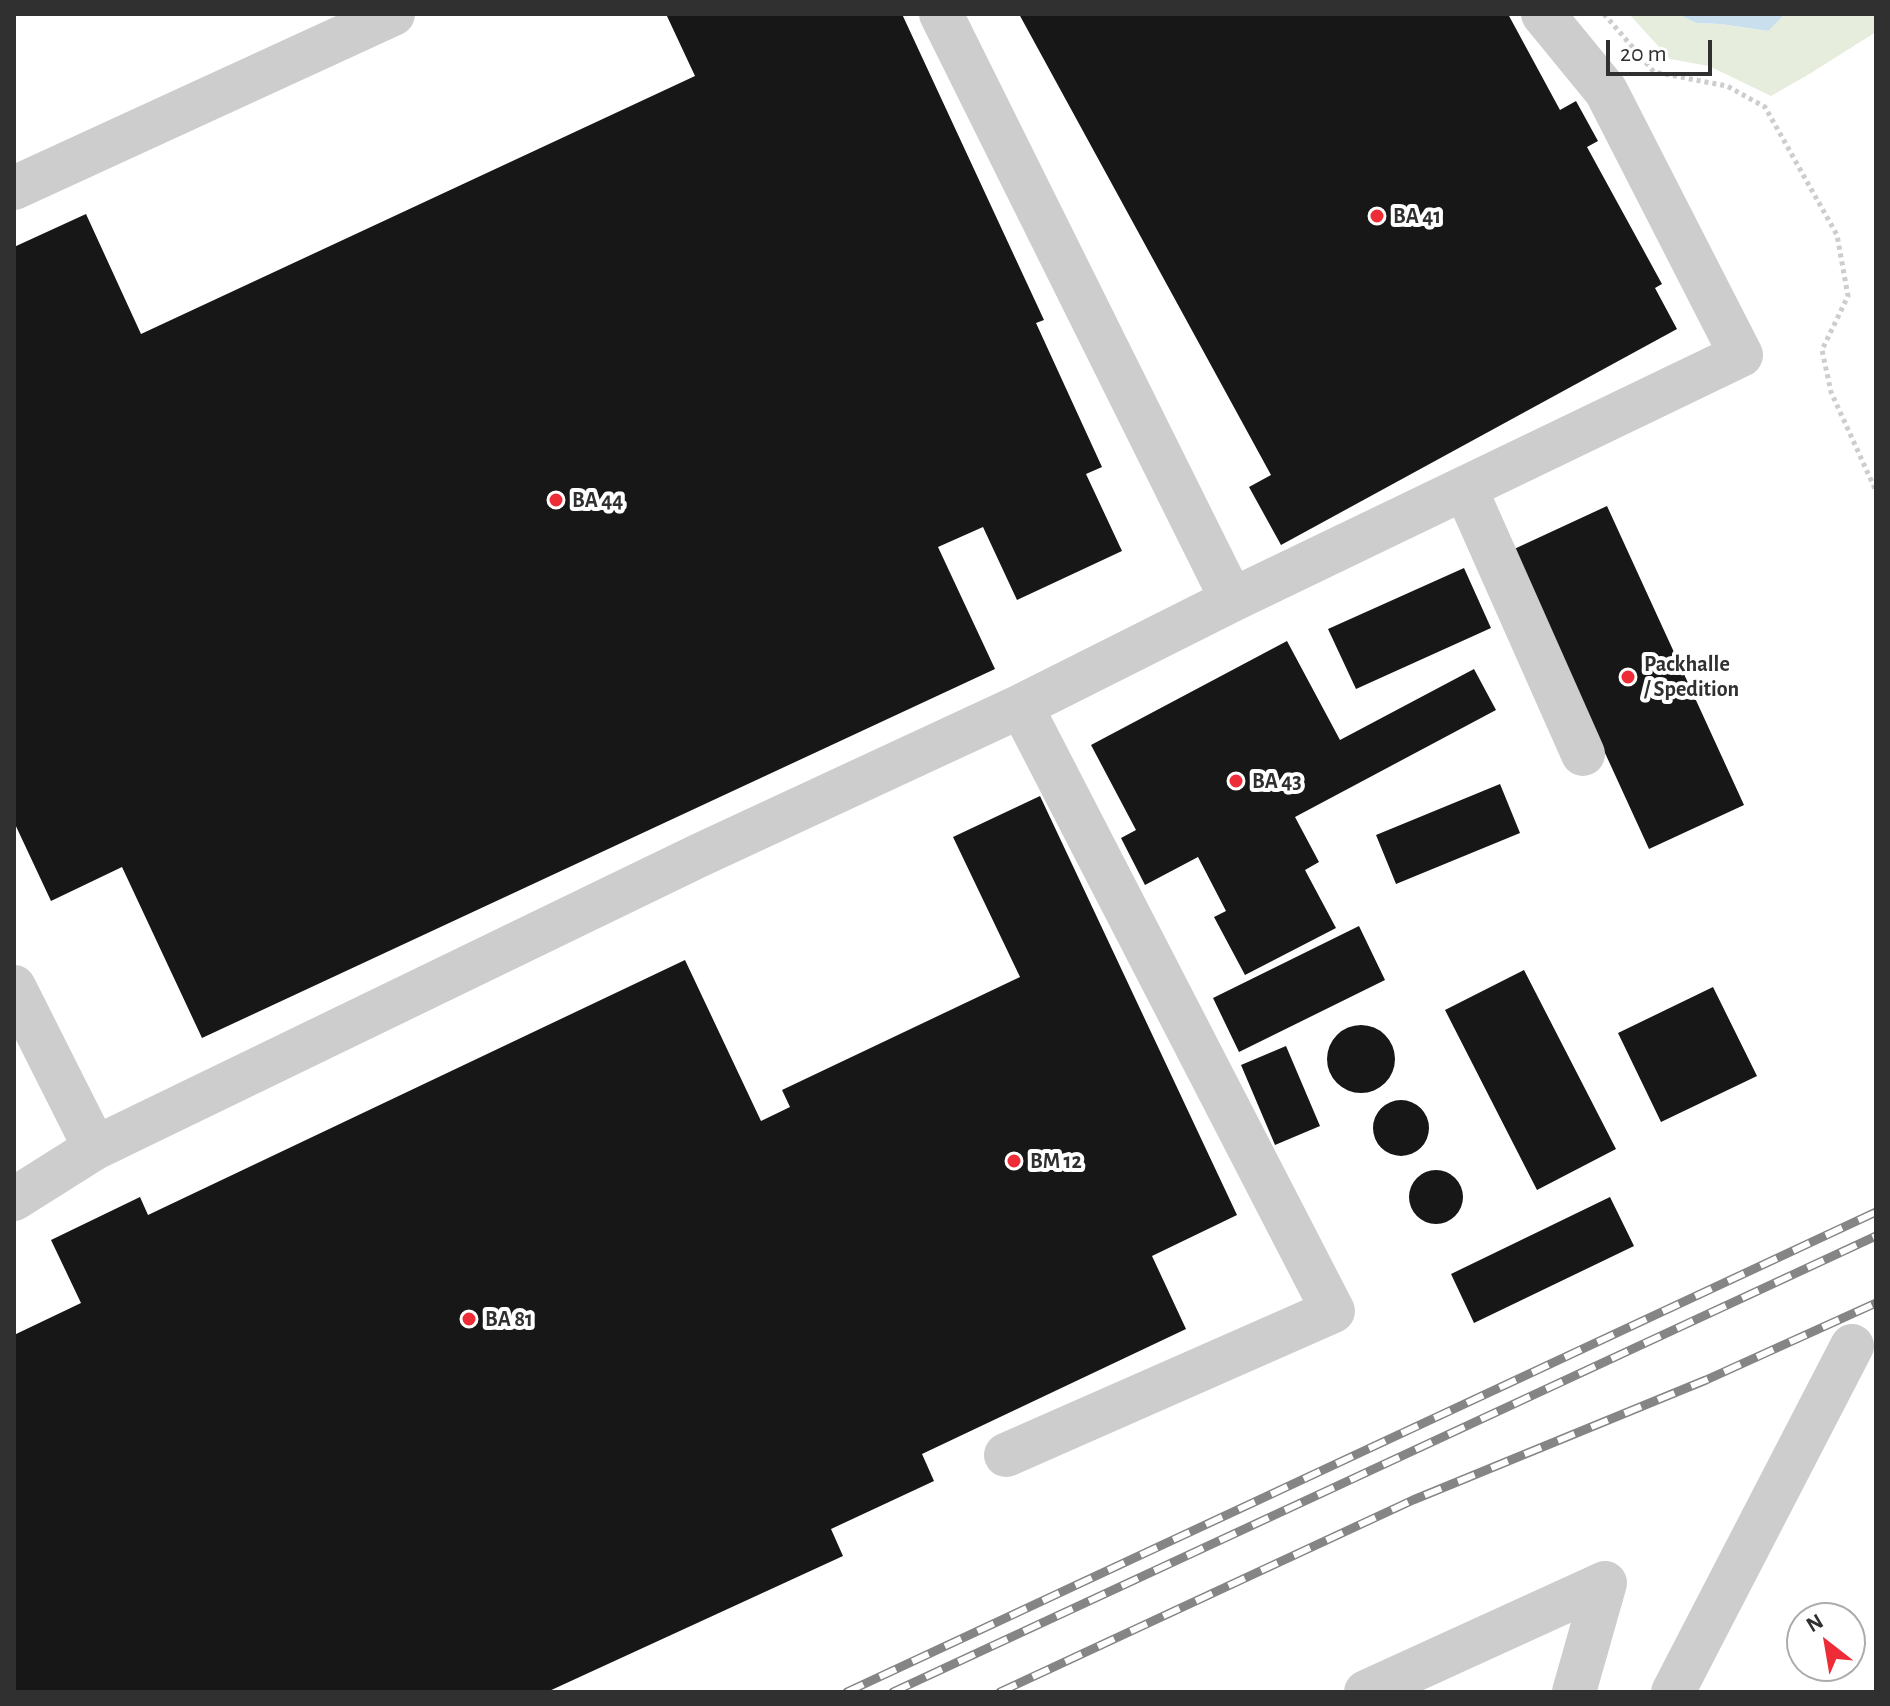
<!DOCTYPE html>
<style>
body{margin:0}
#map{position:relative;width:1890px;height:1706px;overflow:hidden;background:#fff;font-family:"Alegreya Sans",sans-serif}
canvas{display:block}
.frame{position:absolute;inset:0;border:16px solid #303030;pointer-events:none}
.north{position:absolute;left:1786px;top:1602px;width:80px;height:80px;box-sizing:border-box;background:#fff;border:2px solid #acacac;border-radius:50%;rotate:329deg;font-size:22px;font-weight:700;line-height:32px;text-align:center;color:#303030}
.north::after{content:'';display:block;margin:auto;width:28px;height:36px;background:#ed2c38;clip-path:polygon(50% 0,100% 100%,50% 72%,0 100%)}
.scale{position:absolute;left:1606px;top:40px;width:106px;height:36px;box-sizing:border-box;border:4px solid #303030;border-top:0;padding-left:10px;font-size:24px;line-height:28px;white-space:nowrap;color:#303030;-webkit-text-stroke:6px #fff;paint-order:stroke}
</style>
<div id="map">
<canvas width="1890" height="1706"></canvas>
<div class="frame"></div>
<div class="north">N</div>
<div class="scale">20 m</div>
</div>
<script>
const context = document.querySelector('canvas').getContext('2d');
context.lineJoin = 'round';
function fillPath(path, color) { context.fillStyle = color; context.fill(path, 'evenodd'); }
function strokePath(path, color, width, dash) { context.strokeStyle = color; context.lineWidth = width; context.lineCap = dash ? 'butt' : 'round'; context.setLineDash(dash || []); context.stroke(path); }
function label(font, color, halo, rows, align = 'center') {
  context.font = font + ' "Alegreya Sans",sans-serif'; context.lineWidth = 8; context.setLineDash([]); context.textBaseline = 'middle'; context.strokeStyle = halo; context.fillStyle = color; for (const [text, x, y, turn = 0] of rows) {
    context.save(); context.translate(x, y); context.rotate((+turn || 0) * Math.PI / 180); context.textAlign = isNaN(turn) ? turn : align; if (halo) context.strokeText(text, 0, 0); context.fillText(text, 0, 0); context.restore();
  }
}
fillPath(new Path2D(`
 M 1629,14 L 1678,14 L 1696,23 L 1721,24 L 1767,31 L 1785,14 L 1876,14 L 1876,32 L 1811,73 L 1771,96 L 1709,66 L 1670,59 Z`), '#e6eddd');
fillPath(new Path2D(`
 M 1678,14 L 1785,14 L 1768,31 L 1721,24 L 1696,23 Z`), '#c9dfee');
fillPath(new Path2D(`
 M 666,14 L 902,14 L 1044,320 L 1036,323 L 1102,467 L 1086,474 L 1122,551 L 1017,600 L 983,527 L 938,547 L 995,669 L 202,1038 L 122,867 L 51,901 L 14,822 L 14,247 L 86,214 L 141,334 L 695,76 Z
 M 1019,14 L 1508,14 L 1560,110 L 1576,101 L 1598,141 L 1587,147 L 1662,284 L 1655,288 L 1677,329 L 1281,545 L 1249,487 L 1271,475 Z
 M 1607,506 L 1744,805 L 1649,849 L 1512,550 Z
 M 1464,568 L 1491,628 L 1356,689 L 1328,629 Z
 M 1287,641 L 1340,740 L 1474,669 L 1496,710 L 1295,817 L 1319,862 L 1305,870 L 1336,928 L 1245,975 L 1214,917 L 1226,911 L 1198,857 L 1145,885 L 1121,838 L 1136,830 L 1091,745 Z
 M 1500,784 L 1520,833 L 1396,884 L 1376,835 Z
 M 1040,796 L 1237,1215 L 1152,1256 L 1186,1329 L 922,1454 L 934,1481 L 831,1529 L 843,1556 L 547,1692 L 14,1692 L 14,1335 L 81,1303 L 51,1240 L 140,1197 L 148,1215 L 685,960 L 761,1121 L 790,1107 L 782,1090 L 1020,977 L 953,837 Z
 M 1359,926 L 1385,980 L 1239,1052 L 1213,998 Z
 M 1524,970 L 1616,1149 L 1537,1190 L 1445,1010 Z
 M 1713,987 L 1757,1076 L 1661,1122 L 1618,1033 Z
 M1327 1059a34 34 0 1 1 68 0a34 34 0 1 1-68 0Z
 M 1286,1046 L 1320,1126 L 1275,1145 L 1241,1065 Z
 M1373 1128a28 28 0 1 1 56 0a28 28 0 1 1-56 0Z
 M1409 1197a27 27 0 1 1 54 0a27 27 0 1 1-54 0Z
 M 1610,1197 L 1634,1246 L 1474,1323 L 1451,1274 Z`), '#171717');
strokePath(new Path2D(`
 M 1604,14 L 1654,72 L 1727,86 L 1765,107 L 1837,235 L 1848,296 L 1822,350 L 1831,392 L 1876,491`), '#cdcdcd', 5, [4, 4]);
strokePath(new Path2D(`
 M 941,14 L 1232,600
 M 14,188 L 393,14
 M 1465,488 L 1583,754
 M 14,987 L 95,1148
 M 14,1199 L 95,1148 L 700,855 L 1021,706 L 1232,600 L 1741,355 L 1606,91 L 1543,14
 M 1006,1455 L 1333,1311 L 1021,706
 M 1366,1692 L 1605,1583
 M 1574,1692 L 1605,1583
 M 1673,1692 L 1852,1346`), '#cdcdcd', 44);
const rail = new Path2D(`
 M 847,1692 L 1876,1212
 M 893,1692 L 1876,1236
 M 1000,1692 L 1413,1500 L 1706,1380 L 1876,1303`);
strokePath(rail, '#858585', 9);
strokePath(rail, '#fff', 6, [18]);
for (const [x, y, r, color] of [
 [1377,216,8,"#ed2c38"],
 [556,500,8,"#ed2c38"],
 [1628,677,8,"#ed2c38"],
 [1236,781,8,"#ed2c38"],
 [1014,1161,8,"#ed2c38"],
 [469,1319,8,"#ed2c38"]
]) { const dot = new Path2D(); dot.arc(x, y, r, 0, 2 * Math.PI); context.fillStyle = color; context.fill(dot); strokePath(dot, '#fff', 3); }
label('bold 22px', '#303030', '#fff', [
 ["BA 41",1393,216],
 ["BA 44",572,500],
 ["Packhalle",1644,664],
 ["/ Spedition",1644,689],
 ["BA 43",1252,781],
 ["BM 12",1030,1161],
 ["BA 81",485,1319]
], 'left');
</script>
